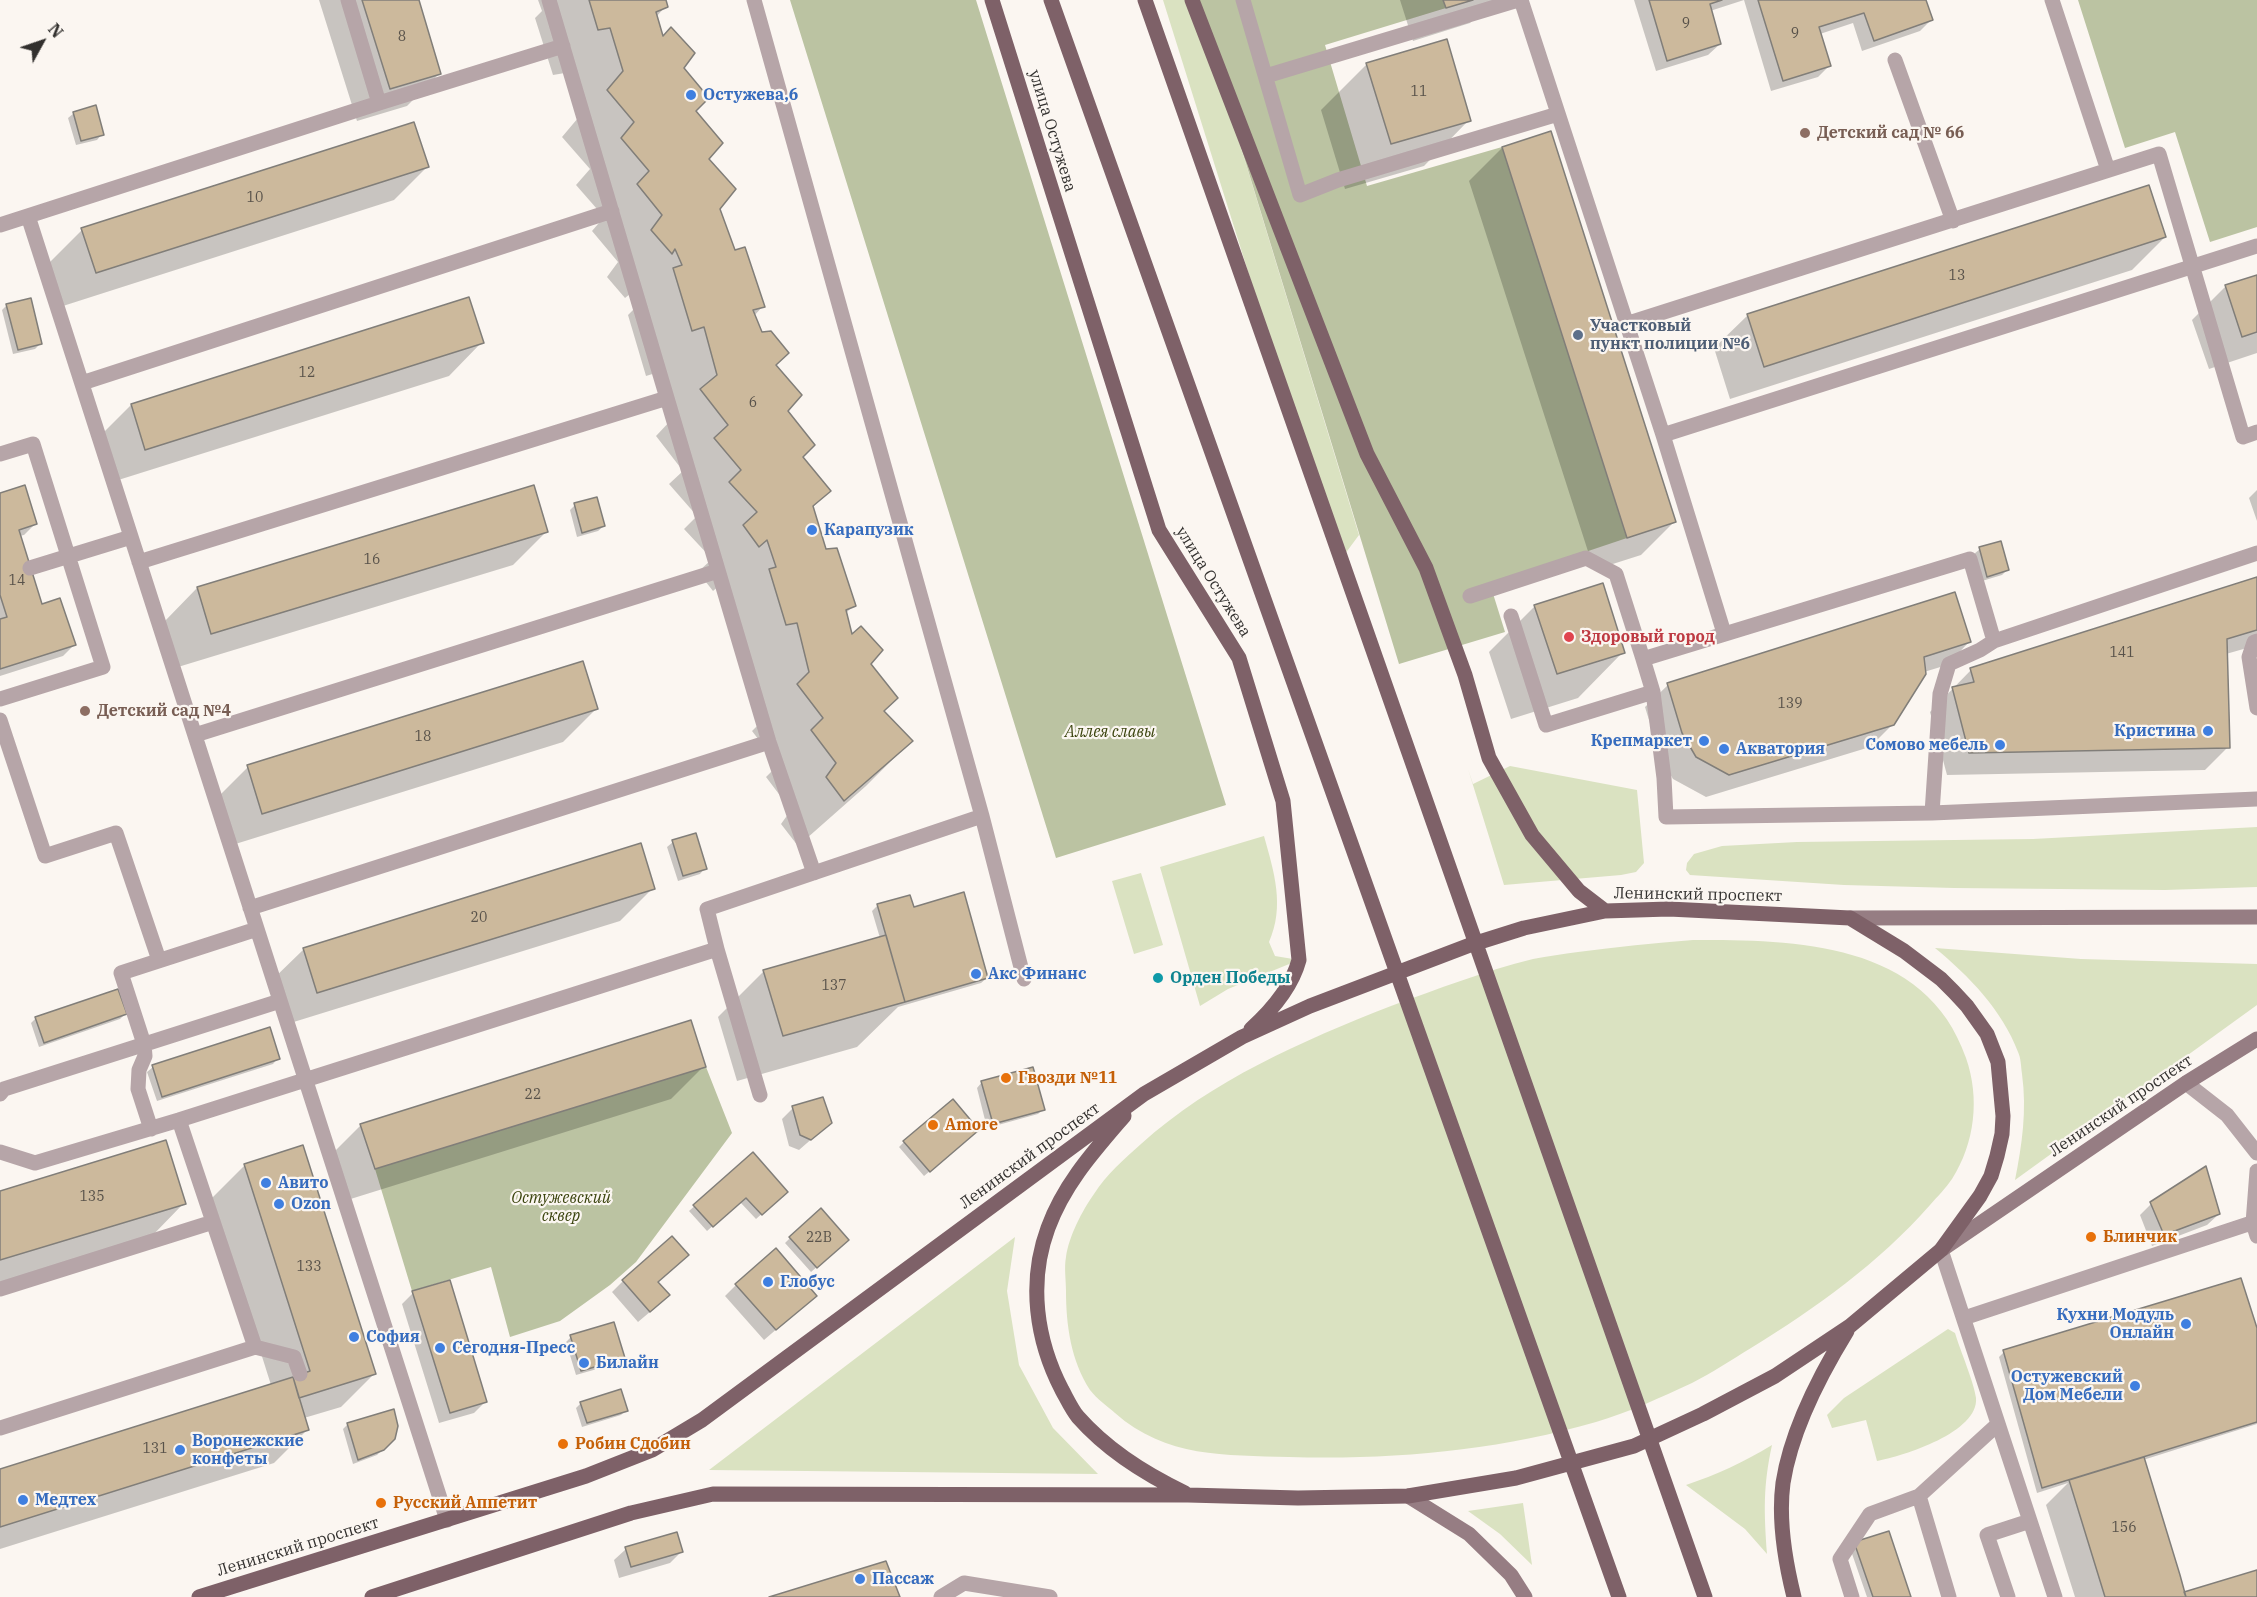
<!DOCTYPE html>
<meta charset="utf-8">
<style>
body{margin:0}
#map{position:relative;width:2257px;height:1597px;overflow:hidden;background:#fbf6f1;font-family:"IBM Plex Serif",serif}
canvas{display:block}
.north{position:absolute;left:12px;top:12px;width:60px;height:60px;-webkit-text-stroke:4px #fbf6f1;paint-order:stroke;rotate:50deg;font-size:16px;font-weight:700;line-height:24px;text-align:center;color:#32302e}
.north::after{content:'';display:block;margin:auto;width:21px;height:27px;background:#32302e;clip-path:polygon(50% 0,100% 100%,50% 72%,0 100%)}
</style>
<div id="map">
<canvas width="2257" height="1597"></canvas>
<div class="north">N</div>
</div>
<script>
const context = document.querySelector('canvas').getContext('2d');
context.lineJoin = 'round';
function fillPath(path, color) { context.fillStyle = color; context.fill(path, 'evenodd'); }
function strokePath(path, color, width, dash) { context.strokeStyle = color; context.lineWidth = width; context.lineCap = dash ? 'butt' : 'round'; context.setLineDash(dash || []); context.stroke(path); }
function label(font, color, halo, rows, align = 'center') {
  context.font = font + ' "IBM Plex Serif",serif'; context.lineWidth = 4.5; context.setLineDash([]); context.textBaseline = 'middle'; context.strokeStyle = halo; context.fillStyle = color; for (const [text, x, y, turn = 0] of rows) {
    context.save(); context.translate(x, y); context.rotate((+turn || 0) * Math.PI / 180); context.textAlign = isNaN(turn) ? turn : align; if (halo) context.strokeText(text, 0, 0); context.fillText(text, 0, 0); context.restore();
  }
}
fillPath(new Path2D(`
 M 1163,0 L 1196,0 L 1359,535 L 1339,562 Z
 M 1510,766 L 1637,790 L 1644,863 L 1636,872 L 1621,875 L 1504,885 L 1468,769 L 1473,784 Z
 M 2257,827 L 2257,887 L 2165,890 L 1954,888 L 1844,885 L 1690,875 L 1686,870 L 1687,863 L 1694,854 L 1722,846 L 1797,842 L 2033,839 Z
 M 1264,836 C 1274,872 1285,906 1269,942 L 1275,956 L 1299,960 L 1228,989 L 1200,1006 L 1160,867 Z
 M 1141,873 L 1163,945 L 1134,954 L 1112,881 Z
 M 1693,940 C 1795,940 1926,941 1966,1058 C 1980,1098 1975,1143 1952,1179 C 1946,1188 1937,1197 1930,1205 C 1879,1263 1816,1308 1751,1348 C 1731,1360 1712,1373 1692,1383 C 1662,1397 1627,1413 1596,1422 C 1497,1451 1391,1460 1289,1457 C 1225,1455 1166,1458 1115,1413 C 1107,1406 1097,1399 1090,1390 C 1071,1361 1066,1325 1066,1291 C 1066,1280 1064,1267 1066,1257 C 1069,1236 1082,1211 1094,1194 C 1106,1175 1124,1159 1141,1144 C 1212,1080 1302,1041 1391,1006 C 1438,989 1484,971 1533,959 C 1548,956 1563,954 1578,952 C 1616,947 1654,943 1693,940 Z
 M 1935,948 L 2081,959 L 2257,964 L 2257,1005 L 2015,1180 C 2022,1144 2027,1111 2022,1074 C 2021,1067 2021,1058 2018,1052 C 2002,1010 1969,976 1935,948 Z
 M 1015,1237 L 1007,1291 L 1019,1365 L 1053,1428 L 1098,1474 L 709,1470 Z
 M 1948,1329 L 1955,1333 C 1960,1350 1974,1382 1976,1398 C 1979,1432 1904,1456 1877,1461 L 1866,1420 L 1832,1428 L 1827,1415 L 1844,1398 Z
 M 1772,1445 C 1763,1486 1764,1512 1767,1554 L 1745,1529 L 1686,1485 C 1716,1475 1744,1462 1772,1445 Z
 M 1523,1503 L 1532,1565 L 1500,1534 L 1468,1511 Z`), '#dae2c1');
fillPath(new Path2D(`
 M 790,0 L 976,0 L 1226,805 L 1056,858 Z
 M 1196,0 L 1443,0 L 1446,8 L 1325,45 L 1367,186 L 1502,147 L 1627,538 L 1490,584 L 1505,632 L 1399,664 Z
 M 2078,0 L 2257,0 L 2257,227 L 2210,242 L 2175,132 L 2125,148 Z
 M 706,1067 L 732,1133 L 636,1262 L 610,1285 L 560,1321 L 510,1337 L 491,1267 L 412,1291 L 375,1169 Z`), '#bbc3a2');
fillPath(new Path2D(`
 M 319,0 L 418,0 L 440,73 L 407,106 L 357,121 Z
 M 538,0 L 664,0 L 666,6 L 656,17 L 662,38 L 682,68 L 719,209 L 734,251 L 763,306 L 754,316 L 774,366 L 801,457 L 829,491 L 812,508 L 825,550 L 854,605 L 845,614 L 851,636 L 870,664 L 882,711 L 911,741 L 866,786 L 798,846 L 781,824 L 791,810 L 766,777 L 778,765 L 752,731 L 764,719 L 721,584 L 713,591 L 698,572 L 712,559 L 684,529 L 697,516 L 669,484 L 683,471 L 656,436 L 671,420 L 659,372 L 646,376 L 628,315 L 635,308 L 630,294 L 625,298 L 607,277 L 618,262 L 592,231 L 604,217 L 576,185 L 590,169 L 562,137 L 578,118 L 565,73 L 553,75 L 535,18 L 542,11 Z
 M 1400,0 L 1493,0 L 1470,23 L 1413,41 Z
 M 1634,0 L 1924,0 L 1931,20 L 1920,31 L 1862,51 L 1853,23 L 1820,34 L 1830,65 L 1818,77 L 1771,91 L 1744,0 L 1710,11 L 1720,44 L 1708,55 L 1656,71 Z
 M 1367,64 L 1469,120 L 1424,166 L 1345,189 L 1321,110 Z
 M 74,113 L 102,134 L 97,140 L 76,145 L 68,118 Z
 M 1502,148 L 1674,522 L 1641,555 L 1594,570 L 1469,181 Z
 M 427,167 L 394,200 L 63,306 L 49,263 L 82,230 Z
 M 2165,237 L 2132,270 L 1730,399 L 1714,348 L 1748,315 Z
 M 2257,276 L 2257,353 L 2209,369 L 2192,320 L 2226,286 Z
 M 7,305 L 40,344 L 35,349 L 13,354 L 2,310 Z
 M 482,342 L 449,376 L 112,482 L 98,438 L 131,405 Z
 M 533,486 L 546,532 L 513,565 L 178,667 L 164,622 L 197,588 Z
 M 2257,490 L 2257,521 L 2249,498 Z
 M 0,494 L 35,524 L 24,535 L 19,536 L 41,606 L 74,645 L 63,656 L 0,676 Z
 M 575,505 L 604,526 L 598,531 L 577,537 L 570,510 Z
 M 1980,549 L 2007,570 L 2002,575 L 1982,581 L 1974,554 Z
 M 2257,583 L 2257,638 L 2247,648 L 2226,654 L 2228,747 L 2205,770 L 1947,775 L 1930,712 L 1971,670 Z
 M 1535,606 L 1623,652 L 1578,698 L 1511,719 L 1489,652 Z
 M 1969,642 L 1947,665 L 1924,672 L 1893,724 L 1870,747 L 1706,797 L 1673,779 L 1660,756 L 1645,707 L 1668,685 Z
 M 596,709 L 563,742 L 229,846 L 215,800 L 248,767 Z
 M 673,842 L 705,868 L 700,874 L 678,881 L 667,847 Z
 M 653,888 L 620,921 L 284,1025 L 270,982 L 304,949 Z
 M 878,905 L 913,908 L 987,978 L 981,983 L 898,1007 L 857,1047 L 737,1081 L 718,1017 L 764,971 L 880,938 L 872,911 Z
 M 125,1014 L 120,1019 L 39,1047 L 31,1023 L 36,1018 Z
 M 278,1058 L 273,1064 L 157,1101 L 147,1072 L 153,1067 Z
 M 704,1066 L 671,1099 L 341,1202 L 328,1158 L 361,1125 Z
 M 982,1082 L 1043,1109 L 1038,1114 L 987,1128 L 977,1088 Z
 M 793,1108 L 830,1123 L 799,1150 L 789,1146 L 782,1119 Z
 M 972,1136 L 924,1176 L 899,1147 L 904,1142 Z
 M 753,1154 L 781,1197 L 756,1219 L 740,1202 L 707,1231 L 689,1211 Z
 M 245,1165 L 374,1374 L 341,1407 L 304,1418 L 308,1429 L 274,1463 L 0,1549 L 0,1470 L 271,1385 L 212,1198 Z
 M 0,1192 L 184,1203 L 151,1237 L 0,1282 Z
 M 2151,1204 L 2219,1214 L 2207,1225 L 2152,1246 L 2140,1215 Z
 M 790,1238 L 842,1245 L 811,1272 L 785,1243 Z
 M 623,1281 L 657,1306 L 638,1322 L 612,1292 Z
 M 736,1285 L 815,1296 L 764,1340 L 725,1296 Z
 M 413,1293 L 486,1401 L 474,1413 L 439,1423 L 402,1304 Z
 M 2257,1333 L 2257,1424 L 2143,1460 L 2183,1594 L 2257,1571 L 2257,1597 L 2075,1597 L 2046,1505 L 2068,1483 L 2037,1493 L 1999,1357 L 2004,1352 Z
 M 571,1337 L 623,1358 L 618,1363 L 576,1375 L 566,1342 Z
 M 581,1403 L 626,1410 L 621,1415 L 582,1427 L 576,1408 Z
 M 348,1424 L 394,1438 L 377,1455 L 353,1464 L 343,1429 Z
 M 1855,1543 L 1910,1597 L 1867,1597 L 1850,1548 Z
 M 626,1549 L 681,1552 L 670,1563 L 619,1578 L 614,1560 Z`), '#0003');
const building = new Path2D(`
 M 362,0 L 419,0 L 441,74 L 390,89 Z
 M 589,0 L 666,0 L 668,7 L 656,12 L 663,36 L 671,27 L 695,53 L 684,68 L 709,98 L 696,111 L 723,143 L 709,159 L 736,189 L 720,209 L 735,250 L 745,247 L 765,307 L 753,310 L 762,332 L 771,331 L 789,353 L 776,365 L 802,395 L 788,411 L 815,445 L 803,457 L 831,491 L 813,506 L 826,549 L 837,548 L 856,606 L 846,610 L 852,634 L 861,626 L 883,650 L 871,664 L 898,698 L 884,711 L 913,741 L 844,801 L 826,777 L 836,763 L 811,730 L 823,718 L 797,684 L 809,672 L 797,623 L 786,625 L 769,569 L 776,567 L 767,540 L 759,547 L 743,525 L 757,512 L 729,482 L 741,470 L 714,438 L 728,425 L 700,389 L 717,375 L 704,327 L 692,331 L 673,268 L 682,265 L 675,249 L 672,254 L 651,230 L 662,215 L 637,184 L 649,171 L 621,138 L 634,122 L 607,90 L 623,71 L 610,28 L 598,30 Z
 M 1443,0 L 1473,0 L 1446,8 Z
 M 1649,0 L 1722,0 L 1710,4 L 1721,44 L 1667,61 Z
 M 1758,0 L 1926,0 L 1933,20 L 1874,41 L 1864,13 L 1819,27 L 1831,66 L 1783,81 Z
 M 1447,39 L 1471,121 L 1391,144 L 1366,63 Z
 M 96,105 L 104,135 L 81,141 L 73,112 Z
 M 414,122 L 429,167 L 96,273 L 81,228 Z
 M 1551,131 L 1676,522 L 1627,538 L 1502,147 Z
 M 2149,185 L 2166,237 L 1764,367 L 1747,314 Z
 M 2257,275 L 2257,332 L 2242,337 L 2225,285 Z
 M 469,297 L 484,343 L 145,450 L 131,404 Z
 M 31,298 L 42,344 L 18,350 L 6,304 Z
 M 25,485 L 37,524 L 19,530 L 42,604 L 60,598 L 76,645 L 0,669 L 0,619 L 7,617 L 0,595 L 0,493 Z
 M 534,485 L 548,532 L 211,634 L 197,587 Z
 M 597,497 L 605,526 L 582,533 L 574,503 Z
 M 2001,541 L 2009,570 L 1987,577 L 1979,547 Z
 M 2257,577 L 2257,630 L 2227,639 L 2230,748 L 1969,753 L 1952,687 L 1974,682 L 1970,668 Z
 M 1603,583 L 1625,653 L 1557,674 L 1534,605 Z
 M 1955,592 L 1971,642 L 1924,657 L 1926,674 L 1894,725 L 1729,775 L 1696,757 L 1682,733 L 1667,683 Z
 M 583,661 L 598,709 L 262,814 L 247,765 Z
 M 696,833 L 707,869 L 683,876 L 672,840 Z
 M 641,843 L 655,889 L 317,993 L 303,948 Z
 M 964,892 L 988,978 L 905,1002 L 877,904 L 910,895 L 914,907 Z
 M 886,935 L 905,1002 L 783,1036 L 763,970 Z
 M 118,989 L 127,1014 L 44,1043 L 35,1017 Z
 M 691,1020 L 706,1067 L 375,1169 L 360,1124 Z
 M 270,1027 L 280,1059 L 162,1097 L 152,1065 Z
 M 1033,1067 L 1045,1110 L 993,1124 L 981,1081 Z
 M 823,1097 L 832,1123 L 811,1140 L 800,1135 L 792,1106 Z
 M 953,1099 L 979,1130 L 930,1172 L 903,1141 Z
 M 166,1140 L 186,1204 L 0,1260 L 0,1191 Z
 M 303,1145 L 376,1374 L 299,1398 L 293,1377 L 310,1371 L 244,1164 Z
 M 753,1152 L 788,1192 L 762,1215 L 746,1198 L 713,1227 L 693,1205 Z
 M 2206,1166 L 2220,1214 L 2164,1235 L 2150,1202 Z
 M 821,1208 L 849,1240 L 817,1268 L 789,1237 Z
 M 672,1236 L 689,1255 L 658,1282 L 670,1295 L 650,1312 L 622,1280 Z
 M 776,1248 L 817,1296 L 776,1330 L 735,1284 Z
 M 2241,1278 L 2257,1328 L 2257,1422 L 2042,1488 L 2003,1350 Z
 M 450,1280 L 487,1402 L 450,1413 L 412,1291 Z
 M 614,1322 L 625,1358 L 581,1371 L 570,1335 Z
 M 293,1377 L 309,1430 L 0,1527 L 0,1469 Z
 M 621,1389 L 628,1411 L 587,1423 L 580,1402 Z
 M 394,1409 L 398,1426 L 395,1439 L 384,1450 L 358,1460 L 347,1423 Z
 M 2144,1457 L 2180,1575 L 2186,1597 L 2105,1597 L 2069,1480 Z
 M 1889,1531 L 1911,1597 L 1873,1597 L 1854,1542 Z
 M 677,1532 L 683,1552 L 631,1567 L 625,1547 Z
 M 886,1561 L 900,1597 L 769,1597 Z
 M 2257,1570 L 2257,1597 L 2186,1597 L 2184,1592 Z`);
fillPath(building, '#ccb99c');
strokePath(building, '#817e79', 1.5);
strokePath(new Path2D(`
 M 549,0 L 769,742 L 814,873
 M 754,0 L 982,816 L 1024,979
 M 1243,0 L 1300,195 L 1338,180 L 1558,114
 M 1521,0 L 1663,435 L 1724,633
 M 2052,0 L 2108,170
 M 1895,60 L 1953,221
 M 1266,76 L 1518,0
 M 379,103 L 563,46
 M 28,216 L 447,1520
 M 0,225 L 379,103 L 348,0
 M 1626,324 L 2159,154 L 2243,437 L 2257,432
 M 82,383 L 612,211
 M 1663,435 L 2257,246
 M 0,454 L 33,444 L 103,667 L 0,699
 M 139,562 L 667,398
 M 30,568 L 131,537
 M 1470,596 L 1586,558 L 1616,574 L 1643,659
 M 1511,616 L 1546,725 L 1653,692 L 1643,659 L 1970,559 L 1994,641 L 2257,553
 M 2257,641 L 2254,642 L 2249,657 L 2257,708
 M 1653,692 L 1664,778 L 1666,817 L 1932,813 L 2257,799
 M 0,720 L 45,856 L 116,833 L 159,960
 M 195,735 L 718,571
 M 1932,813 L 1940,694 L 1949,664 L 1980,650 L 1994,641
 M 250,908 L 769,742
 M 717,949 L 760,1095
 M 2186,1083 L 2227,1115 L 2257,1153
 M 0,1094 L 4,1089 L 280,1001
 M 151,1129 L 138,1089 L 139,1070 L 145,1056 L 144,1044 L 121,973 L 257,929
 M 0,1152 L 35,1163 L 179,1120
 M 2257,1171 L 2253,1223 L 2257,1236
 M 1941,1250 L 2055,1597
 M 0,1289 L 213,1222
 M 1964,1318 L 2257,1221
 M 255,1347 L 179,1120 L 717,949 L 707,909 L 982,816
 M 0,1428 L 255,1347 L 294,1357 L 300,1374
 M 1919,1496 L 1949,1597
 M 941,1597 L 964,1583 L 1050,1597
 M 1852,1597 L 1840,1559 L 1870,1514 L 1919,1496 L 1998,1424
 M 2008,1597 L 1987,1535 L 2030,1521`), '#b6a5a8', 15);
strokePath(new Path2D(`
 M 1850,918 L 2257,917
 M 1944,1248 L 2186,1083 L 2257,1039
 M 1408,1496 L 1469,1534 L 1511,1575 L 1525,1597`), '#967d83', 15);
strokePath(new Path2D(`
 M 992,0 L 1159,530 L 1239,658 L 1283,801 L 1299,960 C 1292,986 1271,1011 1251,1029
 M 1051,0 L 1619,1597
 M 1145,0 L 1705,1597
 M 1192,0 L 1367,454 L 1426,568 L 1465,675 L 1489,758 L 1532,835 L 1579,891 L 1605,911
 M 1124,1116 C 1094,1151 1064,1184 1048,1228 C 1028,1282 1036,1340 1062,1390 C 1067,1399 1072,1410 1078,1417 C 1108,1451 1145,1474 1185,1493
 M 199,1597 L 586,1476 L 652,1450 L 702,1420 L 1144,1094 L 1242,1037 L 1310,1006 L 1470,945 L 1524,928 L 1605,911 L 1669,909 L 1850,918 L 1904,951 L 1941,979 L 1954,992 L 1967,1006 L 1987,1034 L 1998,1062 L 2003,1116 L 2002,1134 L 1997,1156 L 1991,1176 L 1980,1196 L 1941,1250 L 1850,1326 L 1775,1376 L 1703,1414 L 1634,1446 L 1516,1478 L 1408,1496 L 1298,1498 L 1188,1495 L 713,1494 L 631,1513 L 372,1597
 M 1794,1597 C 1785,1561 1778,1521 1783,1483 C 1791,1431 1820,1375 1847,1331`), '#7e6168', 15);
for (const [x, y, r, color] of [
 [691,95,6,"#3f7fe0"],
 [1805,133,6,"#8d6e63"],
 [1578,335,6,"#5c6f8a"],
 [812,530,6,"#3f7fe0"],
 [1569,637,6,"#e0444e"],
 [85,711,6,"#8d6e63"],
 [2208,731,6,"#3f7fe0"],
 [1704,741,6,"#3f7fe0"],
 [2000,745,6,"#3f7fe0"],
 [1724,749,6,"#3f7fe0"],
 [976,974,6,"#3f7fe0"],
 [1158,978,6,"#0f9aa8"],
 [1006,1078,6,"#e8710a"],
 [933,1125,6,"#e8710a"],
 [266,1183,6,"#3f7fe0"],
 [279,1204,6,"#3f7fe0"],
 [2091,1237,6,"#e8710a"],
 [768,1282,6,"#3f7fe0"],
 [2186,1324,6,"#3f7fe0"],
 [354,1337,6,"#3f7fe0"],
 [440,1348,6,"#3f7fe0"],
 [584,1363,6,"#3f7fe0"],
 [2135,1386,6,"#3f7fe0"],
 [563,1444,6,"#e8710a"],
 [180,1450,6,"#3f7fe0"],
 [23,1500,6,"#3f7fe0"],
 [381,1503,6,"#e8710a"],
 [860,1579,6,"#3f7fe0"]
]) { const dot = new Path2D(); dot.arc(x, y, r, 0, 2 * Math.PI); context.fillStyle = color; context.fill(dot); strokePath(dot, '#fbf6f1', 2); }
label('14px', '#58524a', null, [
 ["9",1686,24],
 ["9",1795,34],
 ["8",402,37],
 ["11",1419,92],
 ["10",255,198],
 ["13",1957,276],
 ["12",307,373],
 ["6",753,403],
 ["16",372,560],
 ["14",17,581],
 ["141",2122,653],
 ["139",1790,704],
 ["18",423,737],
 ["20",479,918],
 ["137",834,986],
 ["22",533,1095],
 ["135",92,1197],
 ["22В",819,1238],
 ["133",309,1267],
 ["131",155,1449],
 ["156",2124,1528]
]);
label('bold 16px', '#366cbe', '#fbf6f1', [
 ["Остужева,6",703,95],
 ["Карапузик",824,530],
 ["Кристина",2196,731,"right"],
 ["Крепмаркет",1692,741,"right"],
 ["Сомово мебель",1988,745,"right"],
 ["Акватория",1736,749],
 ["Акс Финанс",988,974],
 ["Авито",278,1183],
 ["Ozon",291,1204],
 ["Глобус",780,1282],
 ["Кухни Модуль",2174,1315,"right"],
 ["Онлайн",2174,1333,"right"],
 ["София",366,1337],
 ["Сегодня-Пресс",452,1348],
 ["Билайн",596,1363],
 ["Остужевский",2123,1377,"right"],
 ["Дом Мебели",2123,1395,"right"],
 ["Воронежские",192,1441],
 ["конфеты",192,1459],
 ["Медтех",35,1500],
 ["Пассаж",872,1579]
], 'left');
label('16px', '#32302e', '#fbf6f1', [
 ["улица Остужева",1052,131,73],
 ["улица Остужева",1213,582,58],
 ["Ленинский проспект",1698,895,1],
 ["Ленинский проспект",2121,1106,-34],
 ["Ленинский проспект",1030,1156,-36],
 ["Ленинский проспект",298,1547,-17]
]);
label('bold 16px', '#785e54', '#fbf6f1', [
 ["Детский сад № 66",1817,133],
 ["Детский сад №4",97,711]
], 'left');
label('bold 16px', '#4e5e75', '#fbf6f1', [
 ["Участковый",1590,326],
 ["пункт полиции №6",1590,344]
], 'left');
label('bold 16px', '#be3a42', '#fbf6f1', [
 ["Здоровый город",1581,637]
], 'left');
label('italic 16px', '#3b440e', '#fbf6f1', [
 ["Аллея славы",1110,732],
 ["Остужевский",561,1198],
 ["сквер",561,1216]
]);
label('bold 16px', '#0d838f', '#fbf6f1', [
 ["Орден Победы",1170,978]
], 'left');
label('bold 16px', '#c56008', '#fbf6f1', [
 ["Гвозди №11",1018,1078],
 ["Amore",945,1125],
 ["Блинчик",2103,1237],
 ["Робин Сдобин",575,1444],
 ["Русский Аппетит",393,1503]
], 'left');
</script>
